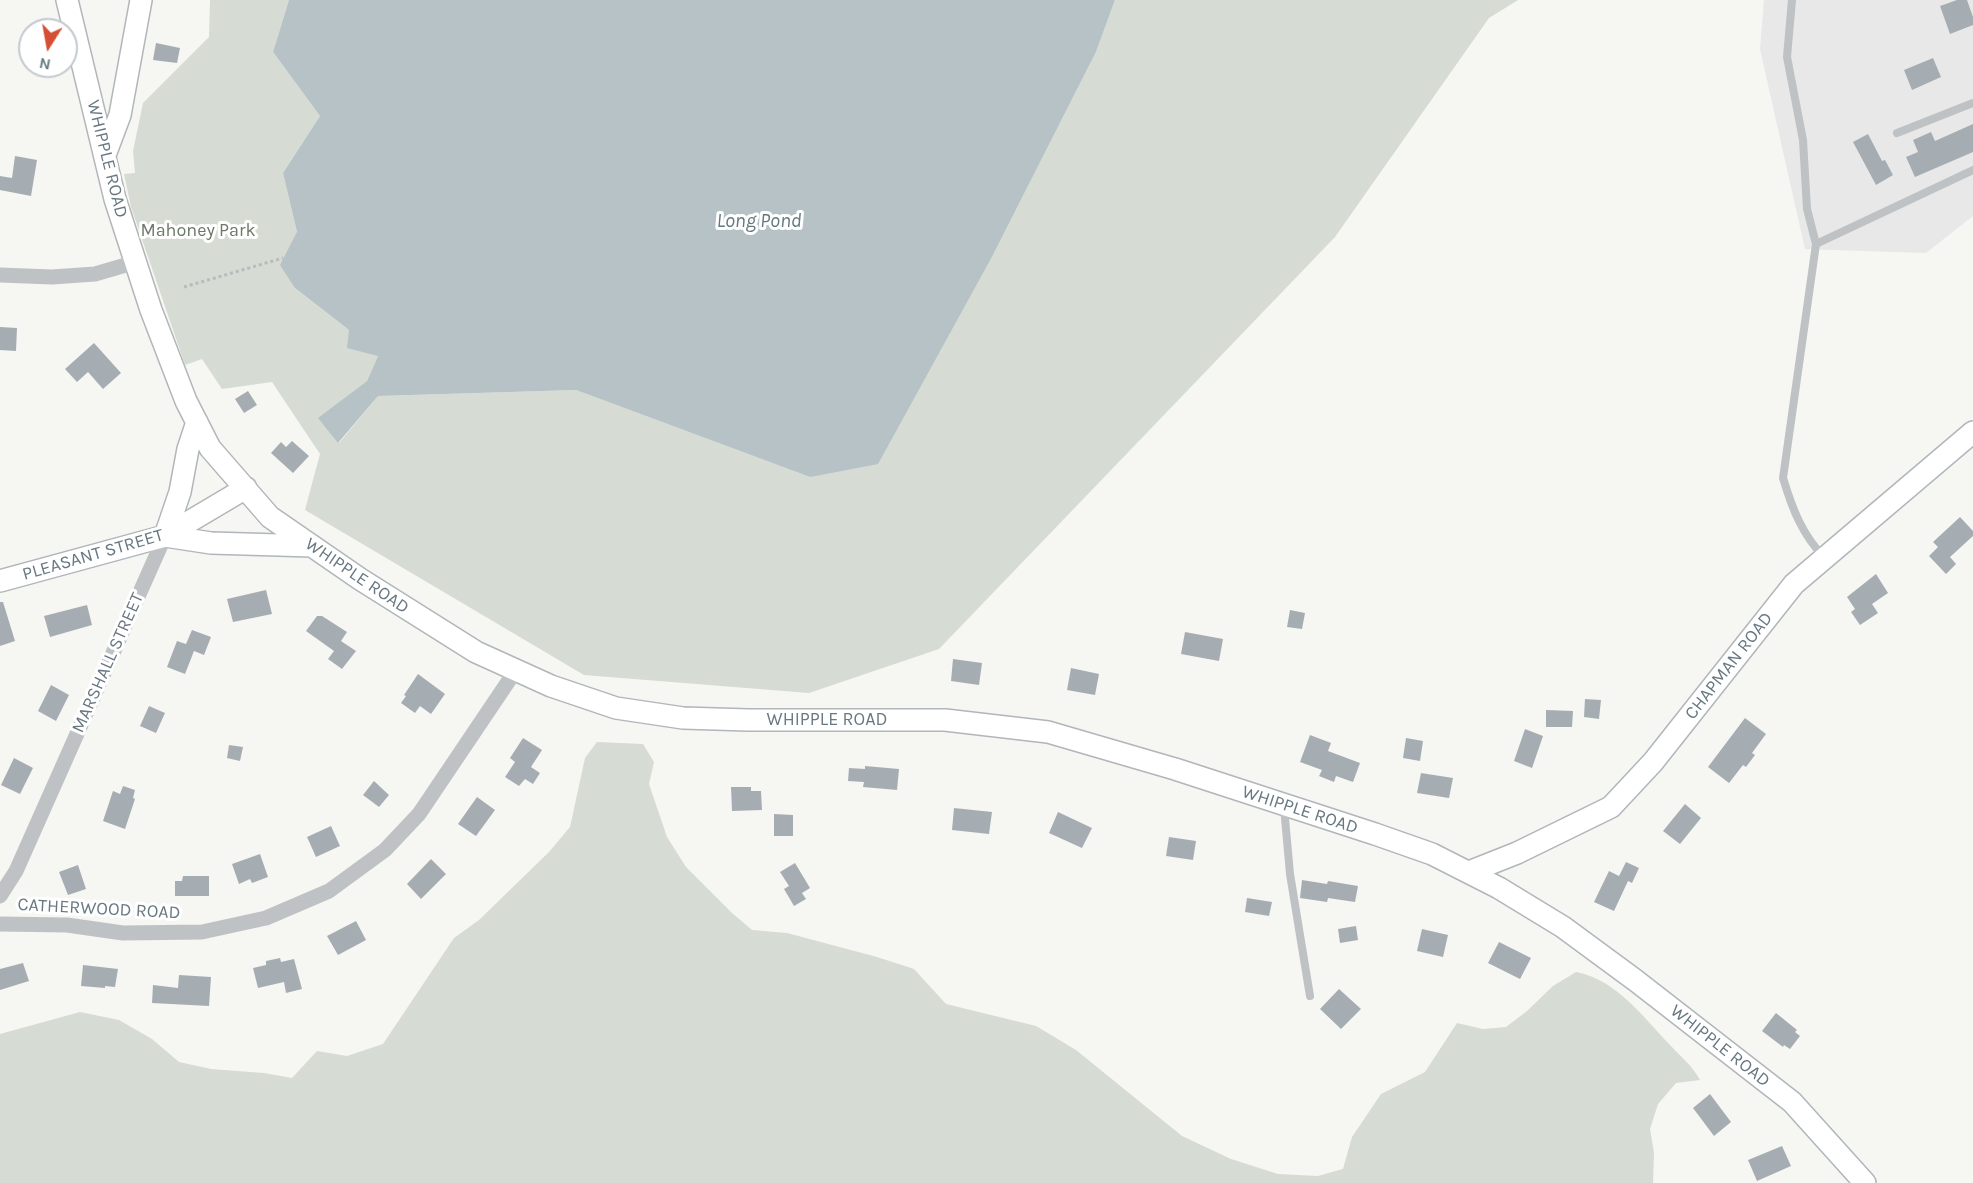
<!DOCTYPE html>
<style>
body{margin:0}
#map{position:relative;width:1973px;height:1183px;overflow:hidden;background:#f6f6f3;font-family:Karla,sans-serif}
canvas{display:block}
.north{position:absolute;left:18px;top:18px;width:60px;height:60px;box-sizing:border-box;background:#fff;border:2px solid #c3c9cd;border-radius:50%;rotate:191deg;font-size:16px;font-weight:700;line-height:24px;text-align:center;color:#687882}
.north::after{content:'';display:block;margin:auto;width:21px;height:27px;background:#d44f35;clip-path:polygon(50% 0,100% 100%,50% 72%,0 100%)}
</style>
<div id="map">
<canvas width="1973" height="1183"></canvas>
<div class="north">N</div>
</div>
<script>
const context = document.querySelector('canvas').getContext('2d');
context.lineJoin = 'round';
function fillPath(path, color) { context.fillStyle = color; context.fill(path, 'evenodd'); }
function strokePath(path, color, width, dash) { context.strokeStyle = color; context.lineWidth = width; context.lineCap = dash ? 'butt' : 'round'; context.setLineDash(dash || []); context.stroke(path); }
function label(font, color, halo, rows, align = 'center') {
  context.font = font + ' Karla,sans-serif'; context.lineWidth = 6; context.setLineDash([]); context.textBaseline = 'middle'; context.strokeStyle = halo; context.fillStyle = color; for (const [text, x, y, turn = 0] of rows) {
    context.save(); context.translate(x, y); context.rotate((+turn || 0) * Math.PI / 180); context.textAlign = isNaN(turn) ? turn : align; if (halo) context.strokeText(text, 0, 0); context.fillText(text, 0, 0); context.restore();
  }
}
fillPath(new Path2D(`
 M 1764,0 L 1973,0 L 1973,216 L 1926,253 L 1805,249 L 1760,49 Z`), '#e7e8e7');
fillPath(new Path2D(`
 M 210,0 L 289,0 L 273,52 L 320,116 L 283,173 L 297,232 L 295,288 L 349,330 L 378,356 L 367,381 L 319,418 L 339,443 L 378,396 L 576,390 L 810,477 L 994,253 L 1096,52 L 1115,0 L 1518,0 L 1489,18 L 1335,237 L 939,649 L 809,693 L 584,675 L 305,510 L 320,454 L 272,382 L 222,389 L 202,359 L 185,365 L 131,207 L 124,174 L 135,173 L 133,151 L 143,103 L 209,37 Z
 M 597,742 L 643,744 L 654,762 L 649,784 L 667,837 L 686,867 L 732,913 L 752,930 L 787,933 L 877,957 L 914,969 L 946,1004 L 1036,1026 L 1076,1050 L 1182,1136 L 1231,1159 L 1278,1174 L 1318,1176 L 1343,1169 L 1352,1137 L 1381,1094 L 1425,1072 L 1457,1023 L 1483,1029 L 1506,1027 L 1527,1011 L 1553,986 L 1576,972 C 1617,980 1643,1017 1670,1045 C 1681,1057 1692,1065 1700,1080 L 1676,1083 L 1658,1104 L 1650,1129 L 1654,1153 L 1653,1183 L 0,1183 L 0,1034 L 80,1012 L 119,1020 L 152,1039 L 179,1062 L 211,1069 L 264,1073 L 292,1078 L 317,1051 L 347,1056 L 383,1044 L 454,938 L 479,920 L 549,852 L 570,827 L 585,758 Z`), '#d6dbd3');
fillPath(new Path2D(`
 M 289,0 L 1115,0 L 1096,52 L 994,253 L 878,464 L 810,477 L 576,390 L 378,396 L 338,443 L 318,418 L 367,381 L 378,356 L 347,348 L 349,330 L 295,288 L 280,265 L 297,232 L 283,173 L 320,116 L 273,52 Z`), '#b6c2c5');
fillPath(new Path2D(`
 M 1957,0 L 1967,0 L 1973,17 L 1973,25 L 1950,34 L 1940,6 Z
 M 156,43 L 180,48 L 177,63 L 153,60 Z
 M 1933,58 L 1941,77 L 1912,90 L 1904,70 Z
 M 1973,124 L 1973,152 L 1915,177 L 1906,157 L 1918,152 L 1913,140 L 1931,132 L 1935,141 Z
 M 1868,134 L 1882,161 L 1885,160 L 1893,175 L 1876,185 L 1853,142 Z
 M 15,156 L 37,160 L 31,196 L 0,190 L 0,176 L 12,178 Z
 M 0,327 L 17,328 L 16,351 L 0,350 Z
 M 94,343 L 121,373 L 103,389 L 88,372 L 77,382 L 65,369 Z
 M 248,391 L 257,405 L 244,413 L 235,399 Z
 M 292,441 L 309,456 L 293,473 L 271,453 L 281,442 L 286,447 Z
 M 1960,517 L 1973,531 L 1973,536 L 1950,557 L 1956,564 L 1946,574 L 1929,556 L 1938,547 L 1933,542 Z
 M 1876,574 L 1888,593 L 1872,604 L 1878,613 L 1860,625 L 1851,612 L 1855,609 L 1847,597 Z
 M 266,590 L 272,614 L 233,622 L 227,599 Z
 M 0,602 L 3,602 L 15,641 L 0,646 Z
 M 87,605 L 92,625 L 50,637 L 44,616 Z
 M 1290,610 L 1305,613 L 1302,629 L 1287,627 Z
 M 317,616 L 322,616 L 347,632 L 341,641 L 356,651 L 342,669 L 328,659 L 334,651 L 306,631 Z
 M 192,630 L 211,637 L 204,655 L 194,651 L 185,674 L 167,667 L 177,641 L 186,644 Z
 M 1185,632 L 1223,639 L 1219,661 L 1181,654 Z
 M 953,659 L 982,663 L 979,685 L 951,681 Z
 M 1071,668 L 1099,674 L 1095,695 L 1067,690 Z
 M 418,674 L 445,694 L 431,714 L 420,706 L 415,713 L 401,703 L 406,696 L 404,695 Z
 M 51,685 L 69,695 L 56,721 L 38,711 Z
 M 1585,699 L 1601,700 L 1599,719 L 1584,717 Z
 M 149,706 L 165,713 L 156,733 L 140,726 Z
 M 1546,710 L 1573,711 L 1572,727 L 1546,727 Z
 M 1745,718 L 1766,734 L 1752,753 L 1755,755 L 1746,767 L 1743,765 L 1729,783 L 1708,767 Z
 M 1525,729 L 1543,736 L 1532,768 L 1514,761 Z
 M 1310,735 L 1331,743 L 1328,751 L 1360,763 L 1353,782 L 1336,776 L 1334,782 L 1319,776 L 1322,770 L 1300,762 Z
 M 523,738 L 542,750 L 531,767 L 540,773 L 533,784 L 525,779 L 519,786 L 505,777 L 515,762 L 510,758 Z
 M 1406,738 L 1423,741 L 1420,761 L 1403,758 Z
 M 229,745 L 243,747 L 240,761 L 227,758 Z
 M 14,758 L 33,768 L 20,794 L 1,785 Z
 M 865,766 L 899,769 L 897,790 L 863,787 L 864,782 L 848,781 L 849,768 L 865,769 Z
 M 1421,773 L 1453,778 L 1449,798 L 1417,793 Z
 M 374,781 L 389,795 L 379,807 L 363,795 Z
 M 123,786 L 135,790 L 133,798 L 135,799 L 125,829 L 103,821 L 113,791 L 120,794 Z
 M 731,787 L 751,787 L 751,791 L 761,791 L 762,810 L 732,811 Z
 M 477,797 L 495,810 L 476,836 L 458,824 Z
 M 1685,804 L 1701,818 L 1680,844 L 1663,831 Z
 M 954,808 L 992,812 L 989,834 L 952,830 Z
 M 1058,812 L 1092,828 L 1082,848 L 1049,833 Z
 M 774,814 L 793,815 L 793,836 L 774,836 Z
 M 331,826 L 340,846 L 316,857 L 307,837 Z
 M 1169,837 L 1196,841 L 1193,860 L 1166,856 Z
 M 260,854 L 268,877 L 252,883 L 250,879 L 239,884 L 232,864 Z
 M 431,859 L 446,874 L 421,899 L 407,884 Z
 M 1626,862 L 1639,868 L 1632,883 L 1628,881 L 1614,911 L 1594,902 L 1609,871 L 1619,876 Z
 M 795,863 L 810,888 L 802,893 L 806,899 L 794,906 L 784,889 L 789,886 L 780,872 Z
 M 78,865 L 86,889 L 68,895 L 59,872 Z
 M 183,876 L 209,876 L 209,896 L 175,896 L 175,881 L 182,881 Z
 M 1302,880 L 1327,884 L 1328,881 L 1358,886 L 1355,902 L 1328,898 L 1327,902 L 1300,898 Z
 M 1247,898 L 1272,902 L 1269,916 L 1245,912 Z
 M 356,921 L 366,940 L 338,955 L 327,936 Z
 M 1356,926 L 1358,940 L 1340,943 L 1338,929 Z
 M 1422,929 L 1448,935 L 1443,957 L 1417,951 Z
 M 1499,942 L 1531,958 L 1520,979 L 1488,963 Z
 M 280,958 L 281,962 L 294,959 L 302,989 L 286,993 L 284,982 L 258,988 L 253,968 L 266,965 L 266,961 Z
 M 23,963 L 29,981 L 0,990 L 0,969 Z
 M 83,965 L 118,969 L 115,987 L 105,986 L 105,988 L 81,986 Z
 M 179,975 L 211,977 L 209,1006 L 152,1003 L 153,985 L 178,988 Z
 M 1339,989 L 1361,1009 L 1341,1029 L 1320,1009 Z
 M 1776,1013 L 1797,1030 L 1795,1032 L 1800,1036 L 1790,1049 L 1784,1045 L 1783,1047 L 1762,1031 Z
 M 1710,1094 L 1731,1122 L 1714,1136 L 1693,1108 Z
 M 1782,1146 L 1791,1166 L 1757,1181 L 1748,1160 Z`), '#a6adb2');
const secondary = new Path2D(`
 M 67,0 L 115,199 L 151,310 L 186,401 L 210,448 L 270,517 L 360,579 L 476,652 L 551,686 L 616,708 L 683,718 L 748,720 L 945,720 L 1048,732 L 1175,769 L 1375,834 L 1432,854 L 1499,888 L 1563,927 L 1635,980 L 1792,1102 L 1865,1183
 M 105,155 L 120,115 L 141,0
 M 197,422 L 188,449 L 180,492 L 165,536 L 211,543 L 312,546
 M 0,581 L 165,536 L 246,488
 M 1469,872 L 1517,853 L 1611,807 L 1653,762 L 1794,584 L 1973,432`);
strokePath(secondary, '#b0b6ba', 24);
strokePath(new Path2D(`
 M 184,287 L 283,258`), '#b8bbbd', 3, [3, 3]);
strokePath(new Path2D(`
 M 1792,0 L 1787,57 L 1803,140 L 1807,209 L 1816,244 L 1783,478 C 1792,508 1802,535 1825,558
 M 1897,133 L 1973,103
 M 1816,244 L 1973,170
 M 1284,807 L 1290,874 L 1310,996`), '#bec2c5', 8);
strokePath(new Path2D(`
 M 0,275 L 52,277 L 95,274 L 136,262
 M 0,896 L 16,871 L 165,536
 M 0,924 L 67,925 L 123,933 L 202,932 L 266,918 L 329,891 L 385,850 L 419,814 L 516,670`), '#bec2c5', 15);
strokePath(secondary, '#fff', 21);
label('18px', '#687882', '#fff', [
 ["WHIPPLE ROAD",107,159,76],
 ["PLEASANT STREET",93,555,-16],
 ["WHIPPLE ROAD",357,576,34],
 ["MARSHALL STREET",108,663,-66],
 ["CHAPMAN ROAD",1729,666,-52],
 ["WHIPPLE ROAD",827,720],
 ["WHIPPLE ROAD",1300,810,18],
 ["CATHERWOOD ROAD",99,909,3],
 ["WHIPPLE ROAD",1720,1046,38]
]);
label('18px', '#6b7966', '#fff', [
 ["Mahoney Park",198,231]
]);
label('italic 20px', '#63797e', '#fff', [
 ["Long Pond",759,221]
]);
</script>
